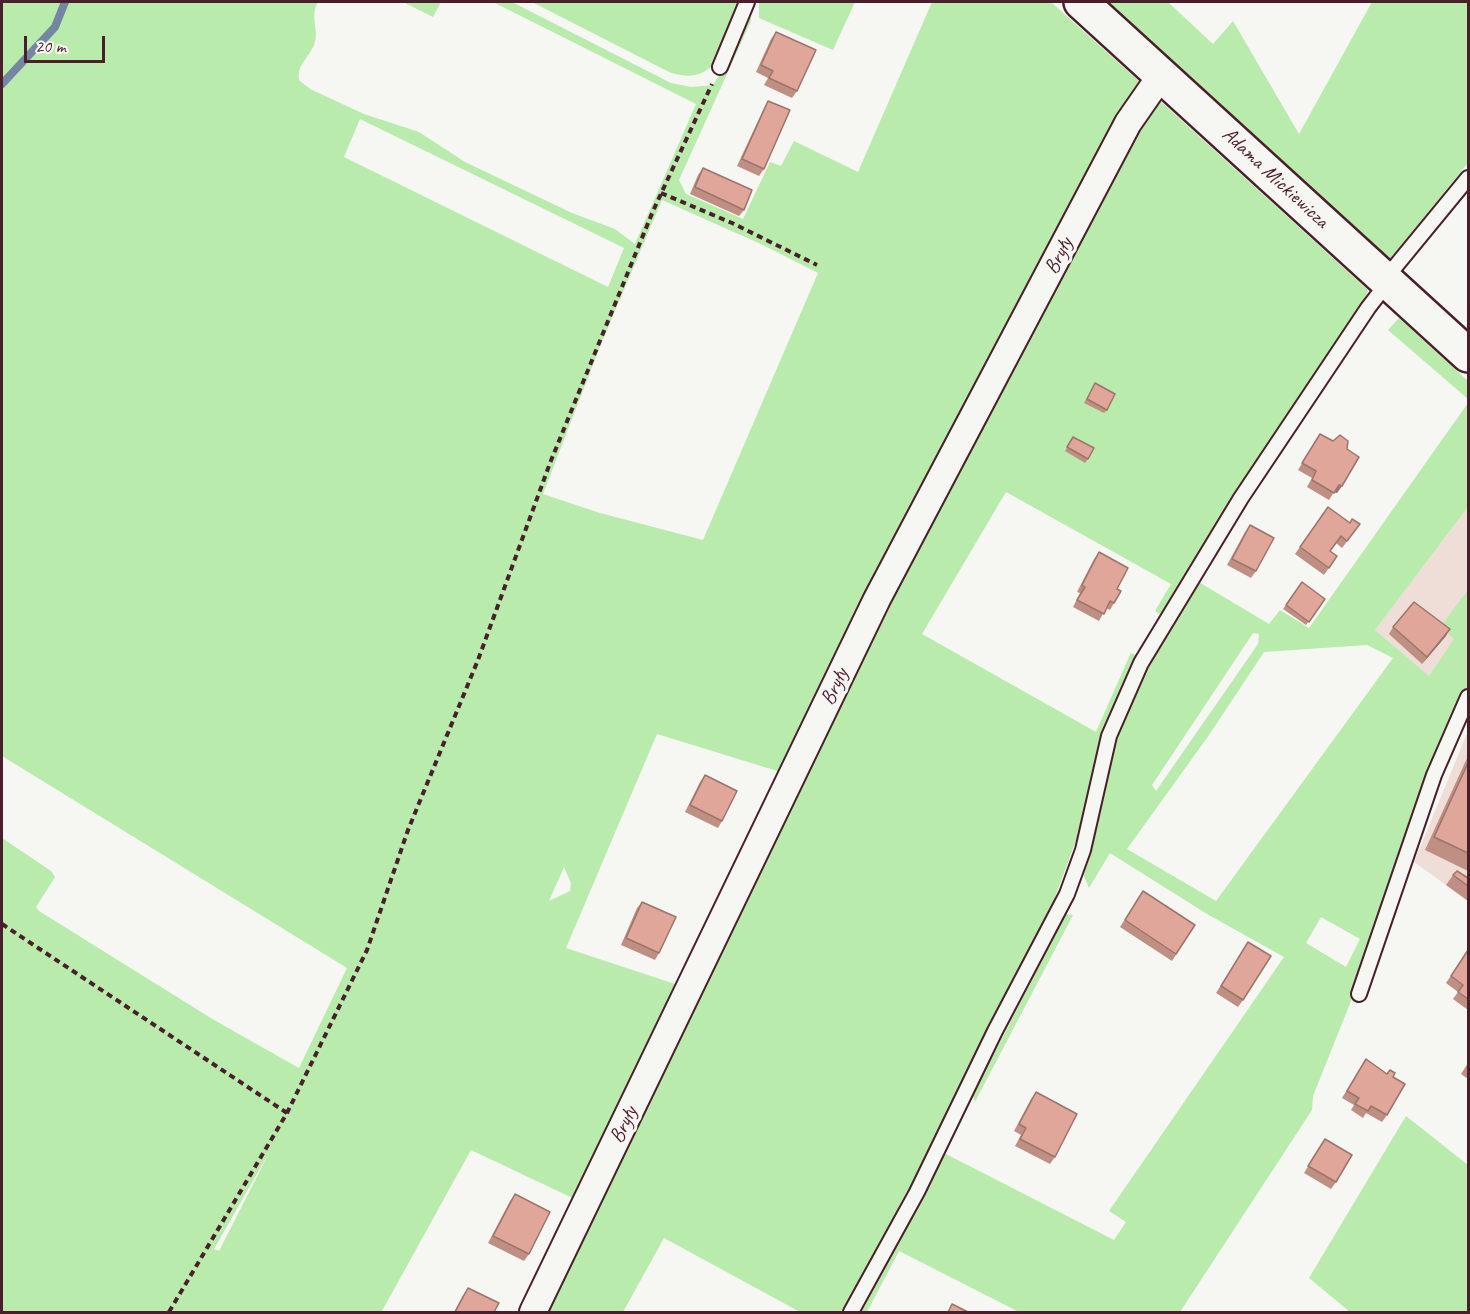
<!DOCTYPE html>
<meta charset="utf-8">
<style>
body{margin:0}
#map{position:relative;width:1470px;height:1314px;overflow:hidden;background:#f6f6f2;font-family:Caveat,sans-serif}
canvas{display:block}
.frame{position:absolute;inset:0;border:3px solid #4a1f2b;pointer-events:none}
.scale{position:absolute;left:24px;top:36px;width:81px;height:27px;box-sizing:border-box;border:3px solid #4a1f2b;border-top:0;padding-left:8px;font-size:18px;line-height:21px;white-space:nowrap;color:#4a1f2b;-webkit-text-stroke:4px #f6f6f2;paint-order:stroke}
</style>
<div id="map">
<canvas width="1470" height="1314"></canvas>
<div class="frame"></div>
<div class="scale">20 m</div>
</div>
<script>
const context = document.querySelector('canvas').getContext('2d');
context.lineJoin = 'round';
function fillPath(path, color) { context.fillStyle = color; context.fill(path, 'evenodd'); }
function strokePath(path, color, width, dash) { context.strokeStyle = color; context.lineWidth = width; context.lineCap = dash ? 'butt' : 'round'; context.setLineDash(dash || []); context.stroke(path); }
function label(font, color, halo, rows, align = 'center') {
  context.font = font + ' Caveat,sans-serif'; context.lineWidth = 6; context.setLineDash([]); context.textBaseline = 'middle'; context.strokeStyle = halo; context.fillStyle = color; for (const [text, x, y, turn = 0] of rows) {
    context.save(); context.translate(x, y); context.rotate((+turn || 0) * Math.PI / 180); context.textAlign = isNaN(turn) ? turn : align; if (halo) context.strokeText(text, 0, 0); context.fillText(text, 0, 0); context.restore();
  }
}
fillPath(new Path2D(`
 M 1468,507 L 1468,708 L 1457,701 L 1375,630 Z
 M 1468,731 L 1468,901 L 1414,862 Z`), '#efded7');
fillPath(new Path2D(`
 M 2,2 L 318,2 C 309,16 320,31 314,45 C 308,59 297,64 299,80 L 310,89 L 364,114 L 419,132 L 465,162 L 572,213 L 615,229 L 635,244 L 696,104 L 493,2 L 512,2 L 671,83 L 691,87 L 713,85 L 728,61 L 750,8 L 751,21 L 679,180 L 686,194 L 743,219 L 770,162 L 781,166 L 794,141 L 858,172 L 932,2 L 1051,2 L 1140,82 L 1130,109 L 890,561 L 787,774 L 657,734 L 566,948 L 684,987 L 581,1202 L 471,1150 L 382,1311 L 384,1312 L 2,1312 L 2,838 L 51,871 L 55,877 L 36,907 L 39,911 L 214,1020 L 299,1068 L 347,968 L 2,756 ZM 360,119 L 624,248 L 608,287 L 344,157 ZM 662,200 L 763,245 L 818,273 L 703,540 L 600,513 L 543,494 L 601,344 ZM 564,867 L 571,883 L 570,891 L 549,901 ZM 270,1151 L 219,1251 L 214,1249 Z
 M 403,2 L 441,2 L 433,17 Z
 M 532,2 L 742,2 C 727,38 720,90 669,72 Z
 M 759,2 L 855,2 L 833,50 L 759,18 Z
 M 1105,2 L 1168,2 L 1213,44 L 1233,21 L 1299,134 L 1372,2 L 1468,2 L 1468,163 L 1390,259 Z
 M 1158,99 L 1368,290 L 1367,294 L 1161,615 L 1155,611 L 1171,584 L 1006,492 L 922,634 L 1096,732 L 1129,657 L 1131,653 L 1138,656 L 1102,735 L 1079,840 L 1076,840 L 1047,919 L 1007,991 L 911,1192 L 907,1191 L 844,1312 L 800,1312 L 664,1238 L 623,1312 L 540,1312 L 767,843 L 1108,173 Z
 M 1399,318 L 1468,381 L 1468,399 L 1388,330 Z
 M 1468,403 L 1468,507 L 1375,630 L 1429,676 L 1454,639 L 1440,627 L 1468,590 L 1468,708 L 1462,705 L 1355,991 L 1313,1096 L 1312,1110 L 1180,1312 L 1019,1312 L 899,1251 L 867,1312 L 857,1312 L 913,1215 L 944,1153 L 1114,1240 L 1126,1222 L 1109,1211 L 1284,957 L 1207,914 L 1110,853 L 1089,888 L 1083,874 L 1122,721 L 1152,655 L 1197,581 L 1269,624 L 1280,610 L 1309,628 ZM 1253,633 L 1259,634 L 1258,644 L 1156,791 L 1152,785 ZM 1367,645 L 1393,658 L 1216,901 L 1127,849 L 1209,735 L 1264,652 ZM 1321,917 L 1360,939 L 1346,967 L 1306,943 Z
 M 1066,914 L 1073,915 L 975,1102 L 973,1095 Z
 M 1406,1116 L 1468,1165 L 1468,1312 L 1350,1312 L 1309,1278 Z`), '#b8ebac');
strokePath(new Path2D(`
 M 2,84 L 55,27 L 65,2`), '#7486a1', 8);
const lane = new Path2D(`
 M 720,67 L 747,2
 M 1385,279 L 1468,178
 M 1359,994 L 1434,775 L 1468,697
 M 851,1312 L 917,1192 L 995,1031 L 1067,894 L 1083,850 L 1109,736 L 1141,663 L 1241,498 L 1368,308 L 1388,282`);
const street = new Path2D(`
 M 533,1312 L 877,599 L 1128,123 L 1162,74`);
const secondary = new Path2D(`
 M 1081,2 L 1468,355`);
strokePath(lane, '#4a1f2b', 18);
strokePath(street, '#4a1f2b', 30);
strokePath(secondary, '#4a1f2b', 38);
strokePath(new Path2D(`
 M 661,193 L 732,223 L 817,265
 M 2,924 L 287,1113
 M 169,1312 L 287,1113 L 367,950 L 408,830 L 478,660 L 550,463 L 653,211 L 712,84`), '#4a1f2b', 4, [6, 4.5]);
strokePath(lane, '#f6f6f2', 14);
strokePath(street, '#f6f6f2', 26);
strokePath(secondary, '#f6f6f2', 33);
fillPath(new Path2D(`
 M 776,32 L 797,91 L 792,98 L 764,85 L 768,78 L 756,72 L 771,39 Z
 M 768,101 L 764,169 L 759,176 L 737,166 L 764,108 Z
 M 703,168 L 744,210 L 739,216 L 690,194 L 698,175 Z
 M 1093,387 L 1107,410 L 1104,413 L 1084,403 Z
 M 1320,434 L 1347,449 L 1342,486 L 1337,493 L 1334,492 L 1329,500 L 1307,487 L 1312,478 L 1298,470 Z
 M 1073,437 L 1088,459 L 1085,463 L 1065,451 Z
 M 1328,507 L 1350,523 L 1360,524 L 1342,548 L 1336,543 L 1330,551 L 1337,556 L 1324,575 L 1295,554 Z
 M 1250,525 L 1256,571 L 1251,578 L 1227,565 L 1245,532 Z
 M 1099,552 L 1117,589 L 1114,603 L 1110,610 L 1106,608 L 1099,621 L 1073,607 L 1080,593 L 1077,592 L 1094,559 Z
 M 1302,582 L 1325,599 L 1306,625 L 1283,609 Z
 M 1393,627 L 1446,636 L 1422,664 L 1389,634 Z
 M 1468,756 L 1468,871 L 1425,850 Z
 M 705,775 L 722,821 L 718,828 L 685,812 L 700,782 Z
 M 1453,875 L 1468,878 L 1468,901 L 1446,885 Z
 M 1138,898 L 1195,925 L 1172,961 L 1120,927 Z
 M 642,902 L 659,953 L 655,960 L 621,945 L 637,908 Z
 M 1244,949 L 1243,1000 L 1238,1007 L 1216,993 Z
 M 1468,950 L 1468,1010 L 1453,999 L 1458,992 L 1446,983 Z
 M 1366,1059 L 1387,1074 L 1393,1077 L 1387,1115 L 1382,1122 L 1366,1113 L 1363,1118 L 1351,1110 L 1354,1105 L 1342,1098 Z
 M 1468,1063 L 1468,1079 L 1461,1074 Z
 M 1036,1092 L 1055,1157 L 1050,1164 L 1015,1146 L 1021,1135 L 1014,1131 L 1031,1099 Z
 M 1325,1139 L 1336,1182 L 1331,1189 L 1304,1173 Z
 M 515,1194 L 529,1254 L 524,1261 L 488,1243 L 510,1201 Z
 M 468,1288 L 494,1312 L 454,1312 L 463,1295 Z`), '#c08f84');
fillPath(new Path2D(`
 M 1339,485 L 1342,486 L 1337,493 L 1334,492 Z
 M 1450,629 L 1446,636 L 1422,664 L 1427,657 Z`), '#9c746b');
const building = new Path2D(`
 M 776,32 L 816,50 L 797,91 L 769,78 L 773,71 L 761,65 Z
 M 768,101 L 790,110 L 764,169 L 742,159 Z
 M 703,168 L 752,190 L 744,210 L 695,187 Z
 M 1095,383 L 1115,394 L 1107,410 L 1087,399 Z
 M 1320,434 L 1333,441 L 1340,435 L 1348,441 L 1347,449 L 1359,457 L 1342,486 L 1339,485 L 1334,493 L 1312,480 L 1316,471 L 1302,463 Z
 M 1073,437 L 1094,448 L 1088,459 L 1067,447 Z
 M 1328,507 L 1350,523 L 1352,519 L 1360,524 L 1347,541 L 1341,536 L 1330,551 L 1337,556 L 1329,568 L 1300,547 Z
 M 1250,525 L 1274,538 L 1256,571 L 1232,559 Z
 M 1099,552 L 1128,568 L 1117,589 L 1121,591 L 1114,603 L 1110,601 L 1104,614 L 1077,600 L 1085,587 L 1082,585 Z
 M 1302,582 L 1325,599 L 1309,622 L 1286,605 Z
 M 1414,602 L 1450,629 L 1427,657 L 1393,627 Z
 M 1468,763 L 1468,853 L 1434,837 Z
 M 705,775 L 737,791 L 722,821 L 690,805 Z
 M 1457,871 L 1468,878 L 1468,886 L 1453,875 Z
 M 1143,891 L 1195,925 L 1176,954 L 1125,920 Z
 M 642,902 L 676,917 L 659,953 L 626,938 Z
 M 1248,942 L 1271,956 L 1243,1000 L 1221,986 Z
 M 1468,950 L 1468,999 L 1458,992 L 1463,985 L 1451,976 Z
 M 1366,1059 L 1387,1074 L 1390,1070 L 1395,1073 L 1393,1077 L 1405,1084 L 1387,1115 L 1371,1106 L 1368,1111 L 1355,1104 L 1359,1098 L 1347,1091 Z
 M 1036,1092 L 1077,1114 L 1055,1157 L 1020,1139 L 1026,1128 L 1019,1124 Z
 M 1325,1139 L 1352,1155 L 1336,1182 L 1308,1166 Z
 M 515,1194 L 550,1212 L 529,1254 L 493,1236 Z
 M 468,1288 L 499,1303 L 494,1312 L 455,1312 Z
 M 952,1304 L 968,1312 L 948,1312 Z`);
fillPath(building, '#dfa699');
strokePath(building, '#9c746b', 1.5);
label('21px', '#4a1f2b', '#f6f6f2', [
 ["Adama Mickiewicza",1275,178,43],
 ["Bryły",1059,256,-63],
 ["Bryły",835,687,-65],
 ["Bryły",624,1125,-64]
]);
</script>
